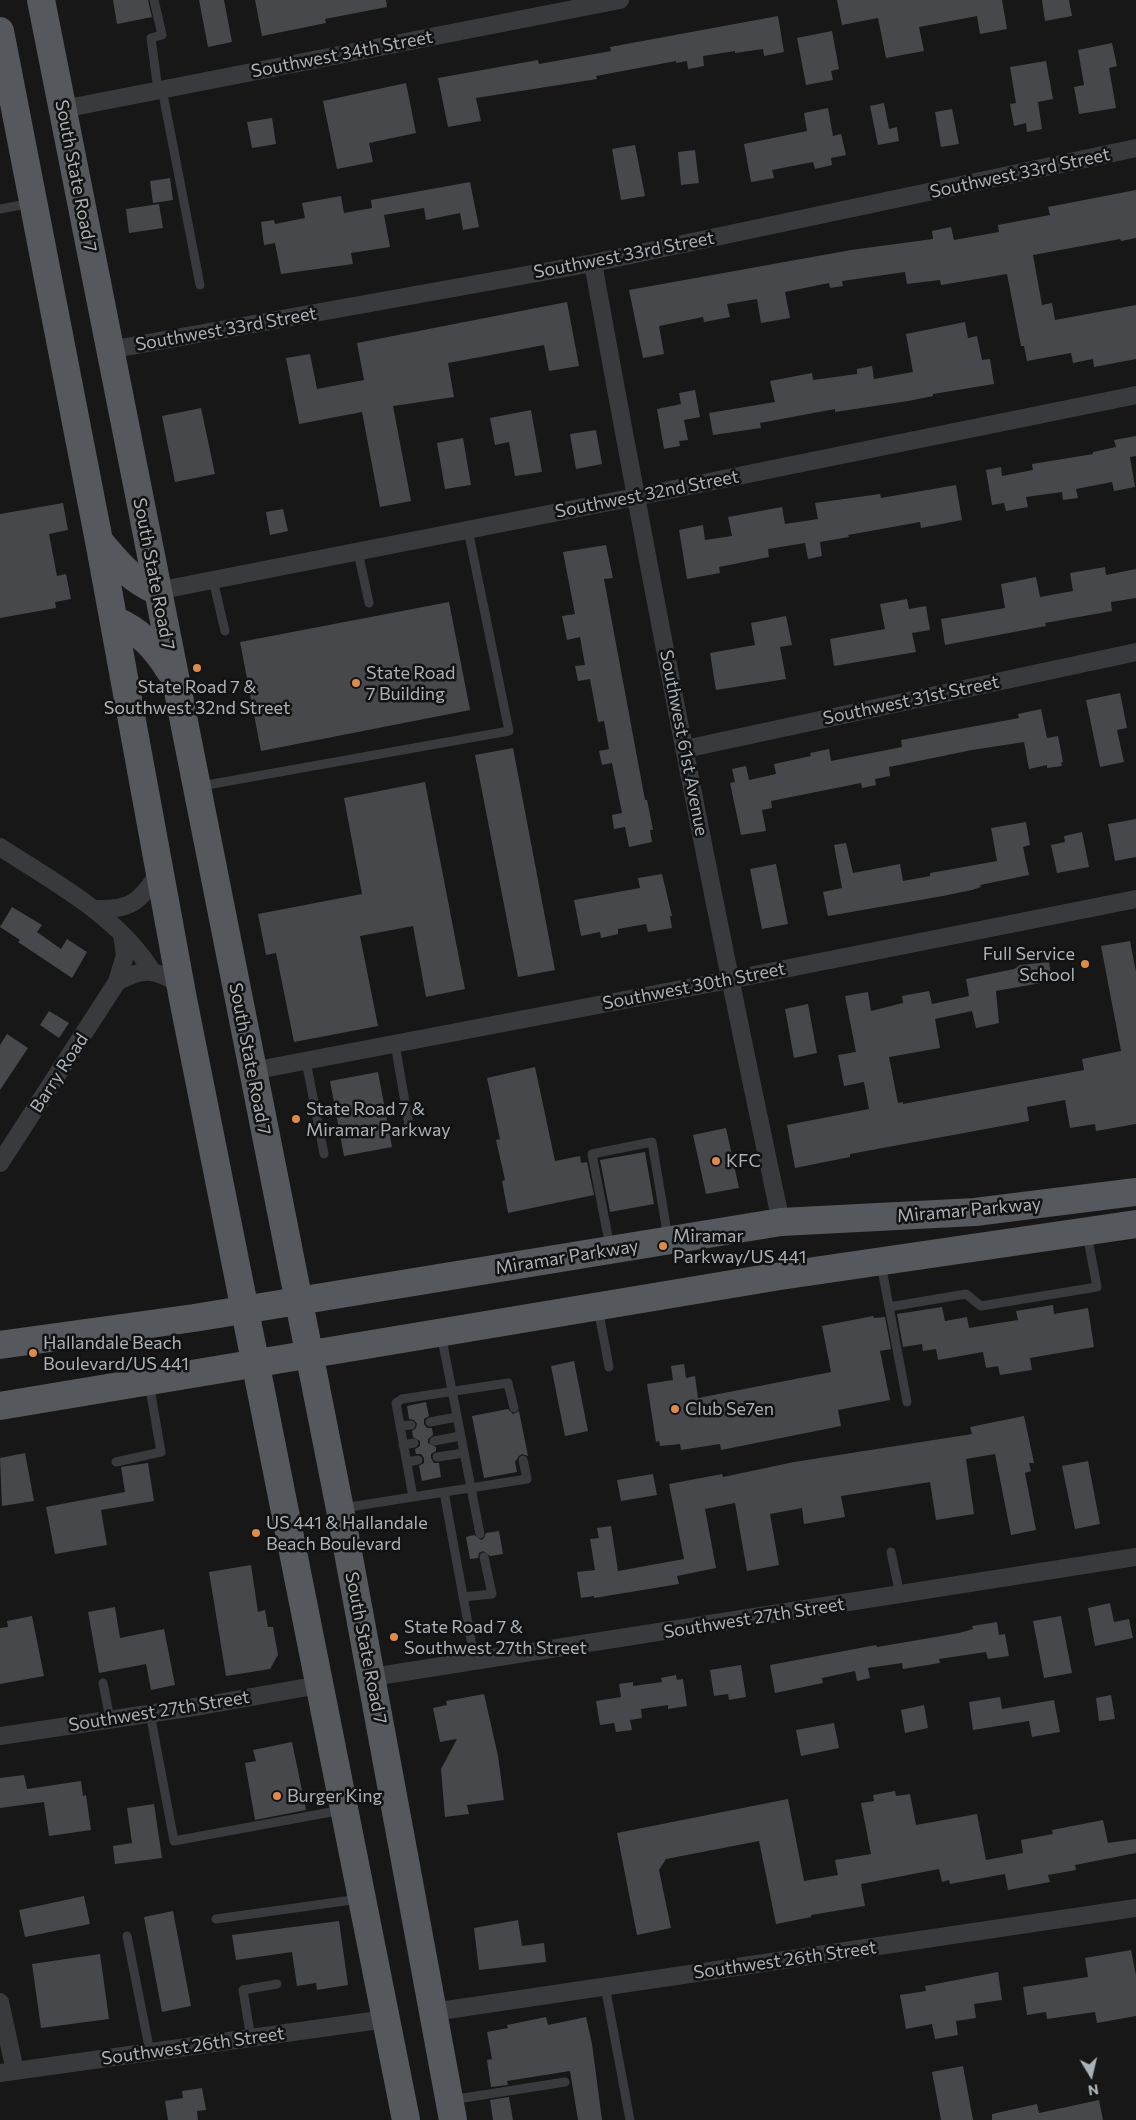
<!DOCTYPE html>
<style>
body{margin:0}
#map{position:relative;width:1136px;height:2120px;overflow:hidden;background:#171718;font-family:Commissioner,sans-serif}
canvas{display:block}
.north{position:absolute;left:1066px;top:2050px;width:50px;height:50px;-webkit-text-stroke:4px #121213;paint-order:stroke;rotate:171deg;font-size:14px;font-weight:700;line-height:20px;text-align:center;color:#aab1b7}
.north::after{content:'';display:block;margin:auto;width:18px;height:22px;background:#aab1b7;clip-path:polygon(50% 0,100% 100%,50% 72%,0 100%)}
</style>
<div id="map">
<canvas width="1136" height="2120"></canvas>
<div class="north">N</div>
</div>
<script>
const context = document.querySelector('canvas').getContext('2d');
context.lineJoin = 'round';
function fillPath(path, color) { context.fillStyle = color; context.fill(path, 'evenodd'); }
function strokePath(path, color, width, dash) { context.strokeStyle = color; context.lineWidth = width; context.lineCap = dash ? 'butt' : 'round'; context.setLineDash(dash || []); context.stroke(path); }
function label(font, color, halo, rows, align = 'center') {
  context.font = font + ' Commissioner,sans-serif'; context.lineWidth = 5; context.setLineDash([]); context.textBaseline = 'middle'; context.strokeStyle = halo; context.fillStyle = color; for (const [text, x, y, turn = 0] of rows) {
    context.save(); context.translate(x, y); context.rotate((+turn || 0) * Math.PI / 180); context.textAlign = isNaN(turn) ? turn : align; if (halo) context.strokeText(text, 0, 0); context.fillText(text, 0, 0); context.restore();
  }
}
fillPath(new Path2D(`
 M 113,0 L 148,0 L 152,17 L 117,24 Z
 M 199,0 L 224,0 L 232,42 L 208,47 Z
 M 255,0 L 386,0 L 387,7 L 325,19 L 326,23 L 262,36 Z
 M 837,0 L 1002,0 L 1007,29 L 980,34 L 977,16 L 919,27 L 924,51 L 886,58 L 878,18 L 842,25 Z
 M 1042,0 L 1069,0 L 1072,16 L 1045,21 Z
 M 778,16 L 784,52 L 764,56 L 763,49 L 735,53 L 735,51 L 703,56 L 704,66 L 688,69 L 687,61 L 676,63 L 676,61 L 596,76 L 597,79 L 476,98 L 481,121 L 448,127 L 438,78 L 538,60 L 539,64 L 611,51 L 610,47 Z
 M 832,31 L 839,69 L 831,71 L 833,80 L 806,85 L 797,38 Z
 M 1112,43 L 1117,66 L 1109,68 L 1116,108 L 1079,114 L 1074,87 L 1084,85 L 1078,50 Z
 M 1046,61 L 1053,99 L 1038,102 L 1042,129 L 1027,132 L 1026,123 L 1014,126 L 1010,104 L 1016,103 L 1010,67 Z
 M 406,83 L 416,133 L 369,143 L 373,162 L 337,169 L 323,101 Z
 M 884,103 L 889,129 L 897,127 L 899,141 L 878,145 L 870,106 Z
 M 828,108 L 833,136 L 841,134 L 846,155 L 831,158 L 832,165 L 815,169 L 813,162 L 772,170 L 774,178 L 751,182 L 744,144 L 807,131 L 804,113 Z
 M 952,109 L 959,144 L 941,147 L 935,112 Z
 M 272,118 L 276,144 L 252,148 L 247,122 Z
 M 635,145 L 645,196 L 621,200 L 612,149 Z
 M 695,150 L 699,183 L 681,185 L 678,152 Z
 M 170,178 L 173,200 L 153,203 L 150,181 Z
 M 470,182 L 479,227 L 463,230 L 460,213 L 426,220 L 424,208 L 384,215 L 390,247 L 351,253 L 353,264 L 281,274 L 275,243 L 264,245 L 261,222 L 274,220 L 275,224 L 305,218 L 302,203 L 341,196 L 344,213 L 372,208 L 371,200 Z
 M 1136,190 L 1136,238 L 1121,241 L 1120,239 L 1033,255 L 1042,305 L 1052,303 L 1055,320 L 1136,305 L 1136,359 L 1094,367 L 1093,359 L 1073,363 L 1071,353 L 1027,361 L 1024,346 L 1021,346 L 1007,274 L 941,285 L 940,280 L 907,284 L 905,272 L 842,281 L 843,286 L 830,288 L 829,283 L 785,292 L 790,318 L 761,323 L 757,299 L 727,304 L 730,317 L 704,322 L 703,317 L 659,326 L 664,354 L 643,358 L 629,290 L 851,250 L 933,239 L 932,231 L 951,227 L 954,240 L 999,232 L 998,225 L 1050,215 L 1048,207 Z
 M 159,204 L 163,228 L 129,233 L 126,209 Z
 M 567,302 L 579,366 L 549,371 L 544,345 L 448,363 L 454,397 L 393,406 L 411,501 L 380,507 L 362,412 L 299,424 L 286,358 L 310,354 L 317,389 L 364,380 L 357,343 Z
 M 965,322 L 968,338 L 977,336 L 982,360 L 990,359 L 994,384 L 933,394 L 933,396 L 908,401 L 835,412 L 835,409 L 760,423 L 761,428 L 713,435 L 709,413 L 775,402 L 770,381 L 812,373 L 813,380 L 857,374 L 857,369 L 872,366 L 874,379 L 913,372 L 906,334 Z
 M 695,390 L 700,417 L 684,420 L 688,440 L 679,441 L 680,446 L 664,449 L 657,409 L 681,404 L 679,393 Z
 M 201,408 L 215,474 L 175,482 L 162,416 Z
 M 531,410 L 542,472 L 515,476 L 509,442 L 495,445 L 490,418 Z
 M 596,430 L 602,464 L 576,469 L 570,434 Z
 M 1136,436 L 1136,456 L 1130,457 L 1135,487 L 1114,491 L 1112,482 L 1076,489 L 1078,498 L 1063,500 L 1062,492 L 1026,497 L 1028,507 L 1006,511 L 1004,503 L 992,505 L 986,470 L 1001,467 L 1002,476 L 1033,470 L 1032,464 L 1093,454 L 1093,452 L 1116,447 L 1114,440 Z
 M 463,438 L 471,485 L 445,489 L 437,443 Z
 M 956,485 L 962,520 L 921,528 L 920,522 L 848,535 L 849,537 L 820,542 L 822,556 L 808,559 L 805,543 L 768,549 L 769,557 L 719,567 L 720,573 L 687,579 L 679,530 L 703,525 L 705,540 L 732,536 L 728,517 L 782,507 L 785,524 L 818,519 L 815,503 L 880,494 L 881,498 Z
 M 63,503 L 68,530 L 49,534 L 57,576 L 66,574 L 71,599 L 55,602 L 56,608 L 0,618 L 0,514 Z
 M 283,509 L 288,531 L 270,535 L 266,512 Z
 M 606,545 L 613,578 L 604,579 L 645,800 L 647,800 L 653,830 L 650,830 L 652,842 L 629,847 L 625,827 L 614,829 L 612,815 L 622,813 L 612,763 L 602,765 L 599,751 L 609,749 L 604,721 L 598,722 L 590,679 L 578,681 L 575,666 L 585,665 L 580,637 L 567,640 L 562,616 L 575,614 L 563,552 Z
 M 1105,567 L 1106,575 L 1136,569 L 1136,598 L 1111,602 L 1112,611 L 1045,623 L 1046,626 L 945,645 L 941,619 L 1005,608 L 1001,584 L 1036,577 L 1040,597 L 1073,591 L 1070,573 Z
 M 907,599 L 909,609 L 926,606 L 930,630 L 912,633 L 916,652 L 834,666 L 830,639 L 885,629 L 880,604 Z
 M 449,602 L 470,710 L 261,751 L 240,642 Z
 M 786,616 L 792,645 L 780,647 L 786,679 L 716,690 L 710,653 L 755,645 L 751,623 Z
 M 1120,693 L 1127,728 L 1117,730 L 1124,762 L 1100,767 L 1086,700 Z
 M 1041,709 L 1047,738 L 1058,736 L 1063,762 L 1061,763 L 1062,766 L 1047,768 L 1047,765 L 1029,769 L 1024,742 L 972,750 L 889,767 L 890,776 L 875,779 L 876,785 L 862,788 L 861,783 L 771,801 L 772,808 L 762,810 L 766,831 L 741,835 L 730,783 L 735,782 L 732,769 L 746,766 L 749,780 L 776,774 L 774,764 L 811,756 L 810,753 L 829,749 L 831,761 L 902,747 L 901,740 L 1019,718 L 1018,714 Z
 M 513,748 L 555,970 L 518,977 L 475,755 Z
 M 425,782 L 465,989 L 426,997 L 413,926 L 360,936 L 378,1026 L 294,1042 L 276,953 L 266,955 L 258,914 L 362,894 L 344,798 Z
 M 1136,819 L 1136,857 L 1115,861 L 1108,824 Z
 M 1026,822 L 1030,845 L 1023,847 L 1029,875 L 980,885 L 981,887 L 972,890 L 943,896 L 828,916 L 823,892 L 842,888 L 834,845 L 846,843 L 853,873 L 900,864 L 903,881 L 930,876 L 930,873 L 997,861 L 991,828 Z
 M 1082,832 L 1089,867 L 1057,873 L 1051,845 L 1065,842 L 1064,836 Z
 M 776,864 L 788,924 L 762,929 L 750,869 Z
 M 662,874 L 672,916 L 670,916 L 672,928 L 648,932 L 646,924 L 618,929 L 618,934 L 601,938 L 600,932 L 581,936 L 574,900 L 640,888 L 638,878 Z
 M 12,907 L 42,925 L 37,932 L 61,949 L 67,939 L 87,952 L 72,978 L 18,942 L 20,940 L 0,927 Z
 M 1130,941 L 1136,972 L 1136,1124 L 1096,1131 L 1095,1124 L 1070,1128 L 1065,1100 L 1027,1107 L 1029,1121 L 850,1154 L 850,1157 L 795,1168 L 787,1125 L 869,1109 L 864,1082 L 844,1086 L 838,1055 L 856,1052 L 845,996 L 868,992 L 871,1011 L 903,1003 L 902,996 L 929,991 L 932,1004 L 969,996 L 966,979 L 1014,969 L 1020,965 L 1049,962 L 1052,981 L 996,991 L 999,1023 L 976,1028 L 972,1011 L 935,1019 L 940,1048 L 889,1057 L 898,1103 L 903,1102 L 903,1104 L 1084,1070 L 1082,1059 L 1121,1051 L 1101,946 Z
 M 808,1004 L 817,1053 L 794,1058 L 785,1009 Z
 M 49,1011 L 69,1023 L 59,1038 L 40,1025 Z
 M 7,1034 L 28,1048 L 0,1090 L 0,1045 Z
 M 535,1067 L 555,1161 L 580,1156 L 581,1163 L 587,1162 L 594,1195 L 508,1213 L 502,1181 L 505,1180 L 496,1140 L 500,1139 L 487,1078 Z
 M 378,1072 L 392,1147 L 344,1156 L 330,1081 Z
 M 726,1128 L 739,1188 L 706,1194 L 693,1135 Z
 M 645,1152 L 654,1204 L 610,1212 L 600,1160 Z
 M 1053,1305 L 1054,1314 L 1088,1308 L 1094,1347 L 1030,1358 L 1032,1370 L 1000,1375 L 998,1366 L 986,1368 L 983,1352 L 938,1360 L 936,1349 L 923,1351 L 922,1344 L 903,1347 L 897,1314 L 942,1307 L 945,1321 L 967,1317 L 969,1328 L 1018,1320 L 1016,1311 Z
 M 873,1316 L 874,1318 L 885,1317 L 891,1349 L 880,1351 L 890,1400 L 838,1410 L 841,1426 L 721,1450 L 720,1444 L 681,1450 L 680,1444 L 660,1446 L 659,1441 L 656,1442 L 647,1384 L 673,1380 L 671,1366 L 684,1364 L 686,1378 L 695,1376 L 698,1398 L 831,1372 L 822,1326 Z
 M 574,1361 L 588,1431 L 565,1436 L 551,1366 Z
 M 426,1402 L 429,1416 L 424,1419 L 424,1424 L 427,1428 L 432,1428 L 433,1435 L 428,1439 L 428,1443 L 436,1447 L 436,1451 L 431,1454 L 431,1458 L 434,1463 L 439,1463 L 441,1477 L 422,1481 L 419,1466 L 424,1463 L 424,1458 L 421,1454 L 416,1454 L 415,1449 L 420,1446 L 420,1441 L 413,1437 L 412,1431 L 416,1428 L 417,1424 L 414,1420 L 409,1419 L 407,1406 Z
 M 508,1409 L 513,1414 L 519,1411 L 528,1456 L 522,1454 L 519,1456 L 515,1462 L 517,1472 L 484,1478 L 472,1416 Z
 M 1024,1416 L 1034,1463 L 1029,1463 L 1031,1471 L 1025,1473 L 1036,1530 L 1011,1535 L 995,1454 L 966,1459 L 974,1514 L 936,1520 L 930,1482 L 841,1496 L 845,1517 L 804,1524 L 802,1508 L 770,1514 L 779,1565 L 747,1571 L 735,1503 L 705,1509 L 716,1568 L 677,1576 L 679,1584 L 594,1598 L 594,1596 L 581,1598 L 577,1572 L 595,1570 L 590,1539 L 599,1538 L 597,1528 L 611,1526 L 618,1571 L 684,1559 L 669,1484 L 722,1474 L 723,1477 L 794,1462 L 972,1434 L 970,1427 Z
 M 25,1453 L 34,1501 L 2,1506 L 0,1458 Z
 M 1088,1461 L 1100,1524 L 1075,1529 L 1062,1466 Z
 M 148,1463 L 154,1501 L 101,1510 L 107,1545 L 55,1554 L 46,1507 L 125,1492 L 121,1467 Z
 M 653,1474 L 657,1495 L 621,1501 L 617,1480 Z
 M 499,1531 L 503,1554 L 490,1556 L 483,1551 L 479,1553 L 478,1558 L 470,1559 L 466,1537 L 474,1535 L 481,1540 L 484,1538 L 486,1533 Z
 M 251,1565 L 258,1612 L 265,1610 L 268,1627 L 273,1627 L 278,1655 L 270,1669 L 226,1676 L 209,1572 Z
 M 1110,1603 L 1114,1622 L 1129,1619 L 1133,1638 L 1095,1646 L 1088,1608 Z
 M 115,1607 L 120,1638 L 164,1629 L 175,1685 L 151,1690 L 146,1664 L 99,1673 L 88,1612 Z
 M 32,1616 L 44,1676 L 0,1684 L 0,1628 L 8,1627 L 7,1621 Z
 M 1061,1616 L 1072,1673 L 1044,1678 L 1033,1621 Z
 M 997,1622 L 999,1635 L 1005,1634 L 1009,1656 L 988,1659 L 986,1652 L 939,1659 L 940,1663 L 903,1669 L 902,1663 L 868,1668 L 870,1678 L 857,1681 L 855,1671 L 822,1678 L 823,1683 L 775,1693 L 770,1665 L 876,1645 L 877,1647 L 959,1633 L 973,1629 L 972,1626 Z
 M 741,1665 L 746,1697 L 729,1700 L 728,1694 L 714,1696 L 710,1670 Z
 M 676,1675 L 677,1680 L 683,1679 L 687,1706 L 668,1709 L 668,1705 L 641,1709 L 642,1718 L 630,1720 L 632,1730 L 616,1732 L 614,1723 L 600,1725 L 596,1701 L 621,1697 L 619,1684 L 633,1682 L 633,1686 L 662,1682 L 661,1678 Z
 M 484,1694 L 498,1756 L 504,1800 L 467,1805 L 469,1814 L 445,1817 L 441,1769 L 457,1739 L 440,1742 L 433,1708 L 447,1705 L 446,1701 Z
 M 1111,1695 L 1115,1719 L 1099,1721 L 1096,1698 Z
 M 1000,1697 L 1002,1709 L 1054,1700 L 1060,1732 L 1032,1737 L 1029,1721 L 973,1730 L 969,1702 Z
 M 924,1705 L 928,1728 L 905,1733 L 901,1710 Z
 M 834,1723 L 839,1748 L 801,1756 L 796,1730 Z
 M 292,1742 L 306,1810 L 255,1820 L 245,1763 L 256,1761 L 253,1750 Z
 M 24,1775 L 27,1789 L 81,1781 L 83,1796 L 86,1795 L 91,1830 L 49,1836 L 44,1802 L 0,1808 L 0,1778 Z
 M 895,1791 L 896,1796 L 910,1794 L 916,1825 L 977,1814 L 986,1860 L 1023,1853 L 1021,1840 L 1053,1834 L 1052,1830 L 1103,1820 L 1108,1843 L 1136,1839 L 1136,1853 L 1075,1865 L 1076,1870 L 1048,1875 L 1050,1882 L 1008,1890 L 1005,1874 L 950,1884 L 949,1880 L 942,1882 L 939,1869 L 861,1884 L 865,1906 L 811,1915 L 811,1917 L 776,1924 L 759,1841 L 666,1859 L 659,1870 L 671,1928 L 637,1935 L 617,1833 L 788,1799 L 804,1881 L 838,1875 L 835,1860 L 871,1854 L 861,1803 L 874,1801 L 873,1795 Z
 M 154,1804 L 162,1858 L 115,1864 L 113,1846 L 132,1843 L 127,1808 Z
 M 84,1896 L 90,1924 L 25,1937 L 19,1910 Z
 M 173,1911 L 191,2006 L 162,2012 L 144,1917 Z
 M 518,1920 L 522,1946 L 544,1943 L 546,1962 L 479,1970 L 474,1928 Z
 M 339,1921 L 348,1985 L 317,1990 L 316,1983 L 297,1986 L 292,1952 L 236,1960 L 232,1935 Z
 M 1131,1950 L 1136,1975 L 1136,2016 L 1097,2023 L 1095,2012 L 1047,2019 L 1046,2012 L 1027,2015 L 1023,1987 L 1088,1977 L 1085,1958 Z
 M 100,1954 L 109,2019 L 41,2028 L 32,1964 Z
 M 998,1972 L 1002,2000 L 974,2004 L 976,2018 L 956,2021 L 958,2035 L 935,2039 L 932,2024 L 906,2029 L 900,1995 L 926,1991 L 925,1986 Z
 M 546,2017 L 548,2025 L 586,2017 L 592,2044 L 602,2120 L 578,2120 L 570,2071 L 507,2081 L 508,2085 L 491,2087 L 487,2060 L 492,2059 L 487,2032 L 508,2028 L 507,2025 Z
 M 963,2066 L 973,2120 L 941,2120 L 932,2072 Z
 M 202,2088 L 206,2110 L 197,2111 L 198,2120 L 168,2120 L 165,2101 L 183,2098 L 182,2091 Z
 M 509,2097 L 513,2120 L 493,2120 L 490,2100 Z
 M 1099,2100 L 1103,2120 L 992,2120 L 992,2114 L 1037,2104 L 1039,2113 Z`), '#46484b');
strokePath(new Path2D(`
 M 154,0 L 162,35 L 151,38 L 158,90
 M 162,89 L 200,285
 M 0,209 L 31,203
 M 358,552 L 369,603
 M 213,580 L 225,631
 M 201,786 L 509,731 L 468,530
 M 395,1044 L 410,1131
 M 306,1061 L 324,1154
 M 610,1247 L 592,1154 L 652,1142 L 668,1238
 M 881,1264 L 907,1402
 M 889,1307 L 966,1294 L 981,1306 L 1097,1287 L 1087,1234
 M 598,1308 L 609,1367
 M 441,1334 L 480,1534
 M 430,1422 L 457,1417
 M 400,1426 L 411,1425
 M 434,1441 L 460,1436
 M 403,1445 L 414,1443
 M 437,1457 L 464,1453
 M 116,1462 L 161,1452 L 149,1383
 M 407,1462 L 418,1460
 M 444,1492 L 475,1662
 M 413,1497 L 396,1403 L 402,1399 L 508,1383 L 514,1408
 M 343,1508 L 527,1479 L 523,1460
 M 891,1552 L 900,1595
 M 463,1597 L 492,1594 L 484,1557
 M 103,1683 L 110,1719
 M 150,1713 L 174,1841 L 342,1810
 M 216,1919 L 359,1899
 M 127,1936 L 150,2052
 M 605,1986 L 630,2120
 M 251,2039 L 243,1990 L 277,1984
 M 451,2100 L 565,2082`), '#383a3d', 9);
strokePath(new Path2D(`
 M 63,109 L 620,0
 M 593,263 C 651,584 713,904 781,1222
 M 109,350 L 593,263 L 1136,148
 M 157,591 L 635,497 L 1136,395
 M 685,749 L 1136,652
 M 0,847 C 55,883 117,915 152,971
 M 96,909 C 133,910 139,901 160,872
 M 117,982 C 144,967 154,969 180,984
 M 252,1071 L 729,980 L 1136,899
 M 0,1163 L 117,982 L 125,955 L 122,934
 M 372,1677 L 1136,1557
 M 0,1736 L 201,1706 L 319,1685
 M 0,2002 L 15,2071
 M 433,2012 L 1136,1908
 M 0,2073 L 386,2019`), '#383a3d', 18);
strokePath(new Path2D(`
 M 41,0 L 340,1509 L 453,2120
 M 0,31 L 99,541 L 183,999 L 406,2120
 M 100,542 C 119,564 130,579 157,591
 M 114,620 C 140,631 155,647 170,671
 M 0,1345 L 194,1318 L 781,1222 L 975,1212 L 1136,1192
 M 0,1406 L 780,1276 L 1136,1224`), '#55585c', 28);
for (const [x, y, r, color] of [
 [197,668,5,"#dd8b4a"],
 [356,683,5,"#dd8b4a"],
 [1085,964,5,"#dd8b4a"],
 [296,1119,5,"#dd8b4a"],
 [716,1161,5,"#dd8b4a"],
 [663,1246,5,"#dd8b4a"],
 [33,1353,5,"#dd8b4a"],
 [675,1409,5,"#dd8b4a"],
 [256,1533,5,"#dd8b4a"],
 [394,1637,5,"#dd8b4a"],
 [277,1796,5,"#dd8b4a"]
]) { const dot = new Path2D(); dot.arc(x, y, r, 0, 2 * Math.PI); context.fillStyle = color; context.fill(dot); strokePath(dot, '#121213', 2); }
label('18px', '#aab1b7', '#121213', [
 ["Southwest 34th Street",342,54,-11],
 ["Southwest 33rd Street",1020,173,-12],
 ["South State Road 7",76,176,79],
 ["Southwest 33rd Street",624,255,-11],
 ["Southwest 33rd Street",226,329,-10],
 ["Southwest 32nd Street",647,494,-11],
 ["South State Road 7",154,574,79],
 ["Southwest 31st Street",911,700,-12],
 ["Southwest 61st Avenue",684,743,79],
 ["Southwest 30th Street",694,986,-11],
 ["South State Road 7",250,1059,79],
 ["Barry Road",59,1073,-57],
 ["Miramar Parkway",969,1210,-5],
 ["Miramar Parkway",567,1257,-9],
 ["Southwest 27th Street",754,1618,-9],
 ["South State Road 7",366,1648,79],
 ["Southwest 27th Street",159,1711,-9],
 ["Southwest 26th Street",785,1960,-8],
 ["Southwest 26th Street",193,2046,-8]
]);
label('18px', '#aab1b7', '#121213', [
 ["State Road",366,673],
 ["7 Building",366,694],
 ["State Road 7 &",197,687,"center"],
 ["Southwest 32nd Street",197,708,"center"],
 ["Full Service",1075,954,"right"],
 ["School",1075,975,"right"],
 ["State Road 7 &",306,1109],
 ["Miramar Parkway",306,1130],
 ["KFC",726,1161],
 ["Miramar",673,1236],
 ["Parkway/US 441",673,1257],
 ["Hallandale Beach",43,1343],
 ["Boulevard/US 441",43,1364],
 ["Club Se7en",685,1409],
 ["US 441 & Hallandale",266,1523],
 ["Beach Boulevard",266,1544],
 ["State Road 7 &",404,1627],
 ["Southwest 27th Street",404,1648],
 ["Burger King",287,1796]
], 'left');
</script>
